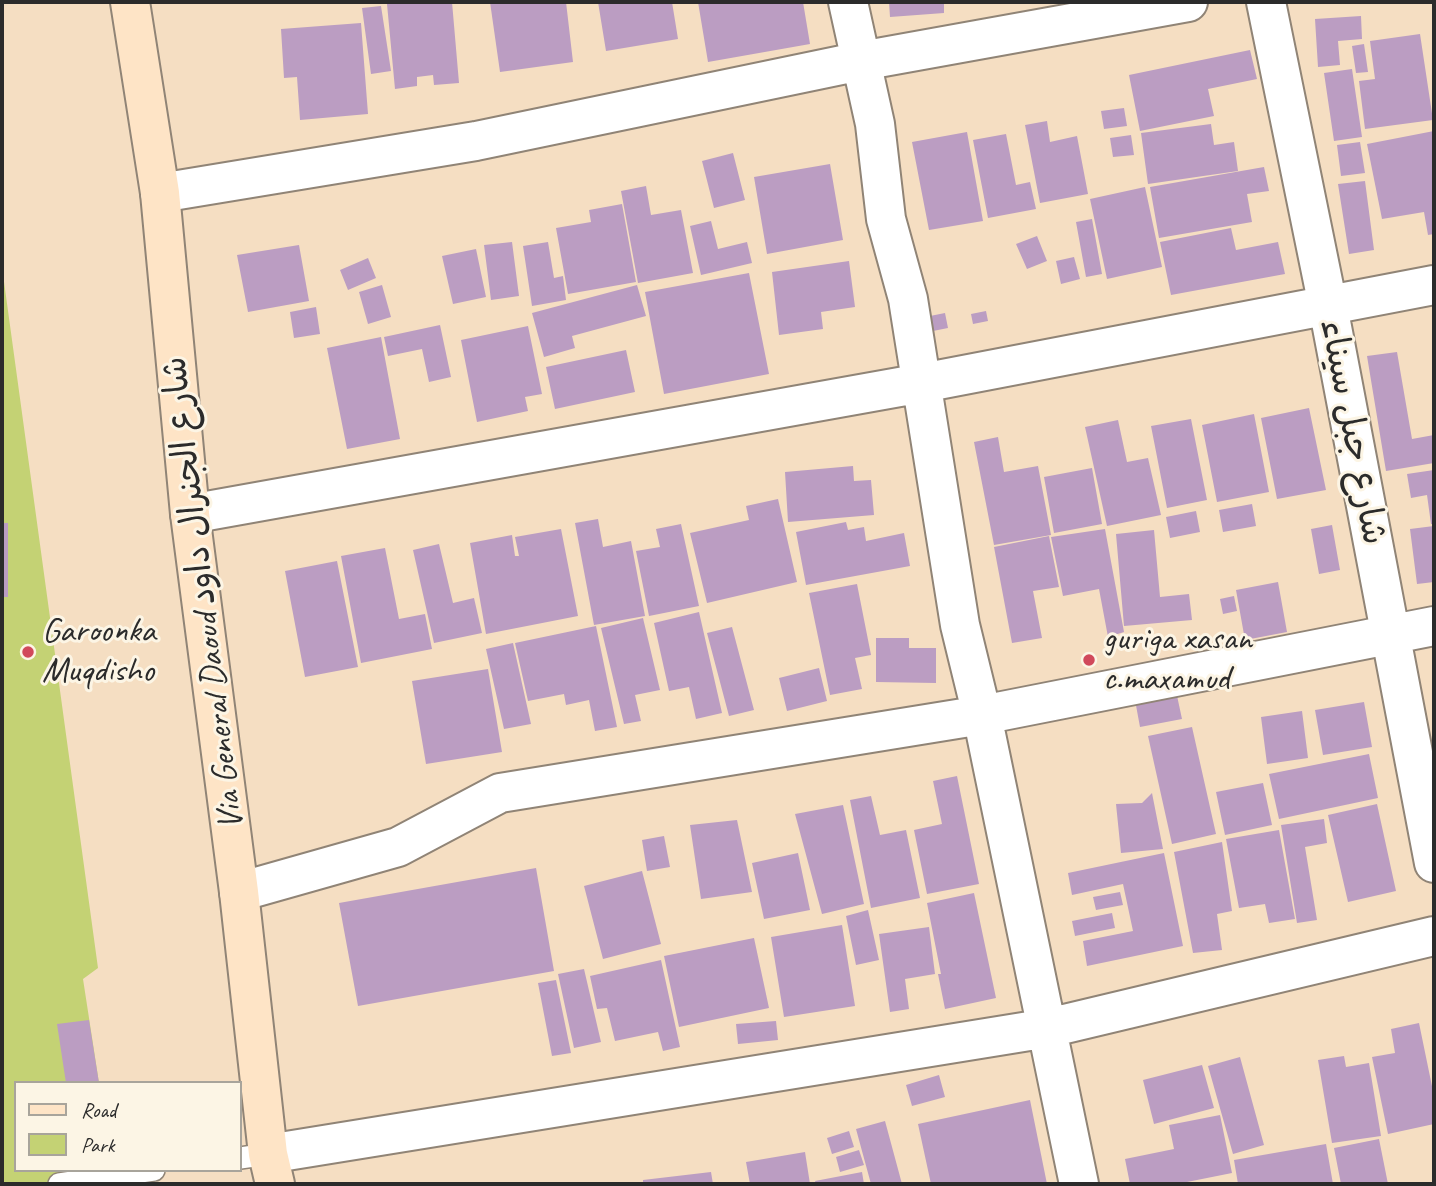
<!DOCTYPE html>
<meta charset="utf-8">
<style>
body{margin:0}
#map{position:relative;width:1436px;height:1186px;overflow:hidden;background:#f5dec2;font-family:Caveat,sans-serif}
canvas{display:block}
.frame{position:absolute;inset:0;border:4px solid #2b2b2b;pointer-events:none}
.legend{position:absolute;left:14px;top:1081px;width:228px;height:91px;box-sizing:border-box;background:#fcf5e5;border:2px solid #a8a49b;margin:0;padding:9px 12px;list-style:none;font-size:21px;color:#2b2b2b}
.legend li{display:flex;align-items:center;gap:14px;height:35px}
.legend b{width:35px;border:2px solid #a8a49b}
</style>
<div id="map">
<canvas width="1436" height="1186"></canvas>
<div class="frame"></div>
<ul class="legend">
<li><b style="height:9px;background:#fee4c6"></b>Road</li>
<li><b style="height:19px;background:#c4d274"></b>Park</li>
</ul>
</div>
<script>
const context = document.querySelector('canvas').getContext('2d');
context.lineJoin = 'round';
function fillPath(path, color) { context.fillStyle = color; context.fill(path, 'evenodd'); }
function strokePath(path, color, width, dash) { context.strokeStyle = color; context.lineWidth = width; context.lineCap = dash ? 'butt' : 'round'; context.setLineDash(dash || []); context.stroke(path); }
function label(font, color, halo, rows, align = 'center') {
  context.font = font + ' Caveat,"Playpen Sans Arabic",sans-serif'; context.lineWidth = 6; context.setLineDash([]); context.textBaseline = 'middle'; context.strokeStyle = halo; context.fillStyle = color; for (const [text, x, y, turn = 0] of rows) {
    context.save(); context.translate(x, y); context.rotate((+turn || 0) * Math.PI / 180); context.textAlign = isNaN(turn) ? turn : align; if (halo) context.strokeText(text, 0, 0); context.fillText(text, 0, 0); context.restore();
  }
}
fillPath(new Path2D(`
 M 2,267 L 98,968 L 83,979 L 99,1083 L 16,1083 L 16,1170 L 112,1170 L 114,1184 L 2,1184 Z`), '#c4d274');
fillPath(new Path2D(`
 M 407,2 L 452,2 L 459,83 L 434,85 L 433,75 L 417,77 L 417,86 L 395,89 L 387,4 Z
 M 490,2 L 566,2 L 573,62 L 500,72 Z
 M 598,2 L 672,2 L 678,39 L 606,51 Z
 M 698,2 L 803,2 L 810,44 L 708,62 Z
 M 889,2 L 944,2 L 944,13 L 890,17 Z
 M 381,6 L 391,71 L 371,74 L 362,8 Z
 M 1361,16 L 1362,39 L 1338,41 L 1340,65 L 1318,67 L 1315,19 Z
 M 361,23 L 368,114 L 300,120 L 297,77 L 284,78 L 281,29 Z
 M 1420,34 L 1433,120 L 1365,129 L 1359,81 L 1375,79 L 1370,41 Z
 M 1364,44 L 1368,72 L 1356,73 L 1352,46 Z
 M 1250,50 L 1257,79 L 1208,89 L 1214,116 L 1140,131 L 1129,75 Z
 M 1352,69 L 1362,137 L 1334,141 L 1324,73 Z
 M 1124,108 L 1127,126 L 1104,129 L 1101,111 Z
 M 1047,121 L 1050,142 L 1077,136 L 1088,194 L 1040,203 L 1025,125 Z
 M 1211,124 L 1214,145 L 1234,142 L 1238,171 L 1148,184 L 1141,133 Z
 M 1434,131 L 1434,234 L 1428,235 L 1424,212 L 1382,219 L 1367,144 Z
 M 967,132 L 983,221 L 929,230 L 912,142 Z
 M 1006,134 L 1016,185 L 1030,182 L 1036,209 L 988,218 L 973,140 Z
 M 1131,135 L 1134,155 L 1113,157 L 1110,138 Z
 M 1360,142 L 1365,173 L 1341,176 L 1337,145 Z
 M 733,153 L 745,200 L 714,208 L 702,161 Z
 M 830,164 L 843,240 L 767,254 L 754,177 Z
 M 1264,167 L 1269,191 L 1247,194 L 1252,222 L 1159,238 L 1150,187 Z
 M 1365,181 L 1374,250 L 1349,254 L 1338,184 Z
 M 646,186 L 651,215 L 681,210 L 693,273 L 638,283 L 621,191 Z
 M 1145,187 L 1162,267 L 1107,279 L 1090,199 Z
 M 622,204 L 636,282 L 568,294 L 556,228 L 591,222 L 589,210 Z
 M 1092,219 L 1102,274 L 1086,277 L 1076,222 Z
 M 711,221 L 718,249 L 747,242 L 752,263 L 701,275 L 690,226 Z
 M 1231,228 L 1236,250 L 1278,242 L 1285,274 L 1171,295 L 1160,242 Z
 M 1037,236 L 1047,261 L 1027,269 L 1016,244 Z
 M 512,242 L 519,296 L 491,300 L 484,245 Z
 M 548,242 L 554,278 L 563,276 L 566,300 L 532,306 L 523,246 Z
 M 299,245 L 309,301 L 248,312 L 237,255 Z
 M 476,249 L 486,297 L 453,304 L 442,256 Z
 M 1074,257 L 1080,279 L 1061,284 L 1056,261 Z
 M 368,258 L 376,278 L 348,290 L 340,270 Z
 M 849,261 L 855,307 L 821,312 L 823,329 L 779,335 L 772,272 Z
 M 749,273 L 769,374 L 664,394 L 645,292 Z
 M 382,285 L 391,317 L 368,324 L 359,292 Z
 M 637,285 L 646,316 L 572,336 L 575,348 L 544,357 L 532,313 Z
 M 316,307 L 320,334 L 294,338 L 290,312 Z
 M 986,311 L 988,321 L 973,324 L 971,314 Z
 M 945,313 L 948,328 L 933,331 L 930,316 Z
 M 440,325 L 451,377 L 429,382 L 422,349 L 388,356 L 384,337 Z
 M 528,326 L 542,394 L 525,397 L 528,411 L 477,422 L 461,340 Z
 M 381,337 L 400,439 L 347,449 L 327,348 Z
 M 626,350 L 635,392 L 555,409 L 546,367 Z
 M 1397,352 L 1412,439 L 1434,435 L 1434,463 L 1386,471 L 1367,356 Z
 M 1309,408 L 1326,490 L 1277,499 L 1261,418 Z
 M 1254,414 L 1269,492 L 1217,502 L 1202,425 Z
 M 1191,419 L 1207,500 L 1167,508 L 1151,426 Z
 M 1118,420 L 1127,462 L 1148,458 L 1161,515 L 1107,526 L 1085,427 Z
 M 998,437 L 1004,472 L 1038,466 L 1051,535 L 994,545 L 974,442 Z
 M 853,466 L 854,481 L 871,480 L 874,515 L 788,522 L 785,472 Z
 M 1092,468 L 1102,524 L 1054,533 L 1044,477 Z
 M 1434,470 L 1434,524 L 1431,524 L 1427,495 L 1411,498 L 1407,474 Z
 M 778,499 L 797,582 L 707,603 L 690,533 L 749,520 L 746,506 Z
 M 1252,504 L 1256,526 L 1223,532 L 1219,510 Z
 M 1196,511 L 1200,532 L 1170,538 L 1166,517 Z
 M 598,519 L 603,547 L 631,541 L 645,616 L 594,625 L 575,523 Z
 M 846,522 L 848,530 L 864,527 L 866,541 L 904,533 L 910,566 L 806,585 L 796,532 Z
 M 2,523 L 8,523 L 8,597 L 2,597 Z
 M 681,524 L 699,606 L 649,616 L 636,551 L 660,547 L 656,529 Z
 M 1332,525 L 1340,570 L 1319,574 L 1311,529 Z
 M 1434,526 L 1434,582 L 1417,584 L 1410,529 Z
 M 561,529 L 578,616 L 486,634 L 470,543 L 512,535 L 515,556 L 519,556 L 515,537 Z
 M 1105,529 L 1124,632 L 1108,637 L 1099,589 L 1063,596 L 1051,537 Z
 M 1154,530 L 1160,597 L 1189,594 L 1192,620 L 1124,626 L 1116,534 Z
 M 1049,536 L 1059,587 L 1033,591 L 1042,638 L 1012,643 L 994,547 Z
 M 439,544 L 453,603 L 474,598 L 482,633 L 434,643 L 413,550 Z
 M 385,548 L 399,619 L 425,614 L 432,649 L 361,663 L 341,556 Z
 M 337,561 L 358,667 L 305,677 L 285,571 Z
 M 1278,582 L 1287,632 L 1245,640 L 1236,590 Z
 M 857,584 L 871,655 L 855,658 L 862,689 L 830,695 L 809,593 Z
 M 1234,596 L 1237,611 L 1223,614 L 1220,599 Z
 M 699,612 L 722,713 L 696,719 L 689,687 L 669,691 L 654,623 Z
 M 643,618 L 660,690 L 635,695 L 641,721 L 624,724 L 601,628 Z
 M 596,626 L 617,727 L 595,731 L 589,700 L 566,705 L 564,694 L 528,701 L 515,643 Z
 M 732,627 L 754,710 L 729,716 L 707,633 Z
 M 876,638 L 909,638 L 909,648 L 936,648 L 936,683 L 876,682 Z
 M 513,643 L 531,724 L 504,729 L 486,649 Z
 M 819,668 L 827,701 L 787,711 L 779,678 Z
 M 488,669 L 502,752 L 426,764 L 412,681 Z
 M 1176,691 L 1182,719 L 1140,727 L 1135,700 Z
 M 1364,702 L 1372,747 L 1323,755 L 1315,710 Z
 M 1302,711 L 1308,758 L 1267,764 L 1261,717 Z
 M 1192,727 L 1216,834 L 1172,844 L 1148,736 Z
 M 1369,754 L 1378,798 L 1279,819 L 1269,774 Z
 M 957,776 L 979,884 L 927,894 L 914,830 L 942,824 L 933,781 Z
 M 1263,783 L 1272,825 L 1225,835 L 1216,792 Z
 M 1152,793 L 1163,849 L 1121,853 L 1116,804 L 1142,803 Z
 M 871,796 L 880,835 L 906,830 L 920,898 L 871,908 L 850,800 Z
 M 1377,804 L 1396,891 L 1348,902 L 1328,815 Z
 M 843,805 L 864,904 L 822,914 L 795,814 Z
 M 1324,819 L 1327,843 L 1305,847 L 1317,920 L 1297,923 L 1281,825 Z
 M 737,820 L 752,892 L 701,899 L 690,825 Z
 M 1279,830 L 1295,919 L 1269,923 L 1265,904 L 1239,908 L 1226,839 Z
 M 664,836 L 670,867 L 647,871 L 642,840 Z
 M 1222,842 L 1232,911 L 1217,914 L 1222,950 L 1193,953 L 1174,852 Z
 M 798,853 L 810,910 L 764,919 L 752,863 Z
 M 1164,853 L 1183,946 L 1087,966 L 1083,941 L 1133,931 L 1123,884 L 1072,895 L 1068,873 Z
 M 536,868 L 554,971 L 358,1006 L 339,903 Z
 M 642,871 L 661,944 L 603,959 L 584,886 Z
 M 1120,892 L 1123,905 L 1096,910 L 1093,897 Z
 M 974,893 L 996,998 L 945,1009 L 938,974 L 941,974 L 927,903 Z
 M 868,910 L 879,960 L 856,965 L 846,916 Z
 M 1112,913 L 1115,928 L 1075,936 L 1072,921 Z
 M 842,925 L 855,1006 L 784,1017 L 771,937 Z
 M 929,927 L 935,974 L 905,979 L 909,1009 L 890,1012 L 879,934 Z
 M 754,938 L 769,1008 L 679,1027 L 664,956 Z
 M 661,960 L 680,1047 L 663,1051 L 658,1032 L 615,1041 L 607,1008 L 597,1009 L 590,976 Z
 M 584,969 L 601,1042 L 574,1048 L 558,974 Z
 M 556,980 L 571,1053 L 552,1056 L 538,983 Z
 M 89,1020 L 99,1083 L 66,1083 L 57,1024 Z
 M 776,1021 L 778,1040 L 738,1044 L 736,1024 Z
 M 1419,1023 L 1434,1096 L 1434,1124 L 1388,1134 L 1372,1057 L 1395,1053 L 1391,1029 Z
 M 1344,1056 L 1346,1067 L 1369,1063 L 1381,1136 L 1332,1143 L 1318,1060 Z
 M 1240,1057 L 1264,1145 L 1233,1154 L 1208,1066 Z
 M 1202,1065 L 1214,1108 L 1154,1124 L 1143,1080 Z
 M 939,1075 L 945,1097 L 912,1106 L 906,1085 Z
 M 1030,1100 L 1047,1184 L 931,1184 L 918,1124 Z
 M 1220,1115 L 1232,1173 L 1177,1184 L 1130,1184 L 1125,1159 L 1174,1149 L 1169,1125 Z
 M 885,1121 L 902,1184 L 871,1184 L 856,1129 Z
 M 849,1131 L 854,1147 L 832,1154 L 827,1138 Z
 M 1379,1139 L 1388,1184 L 1341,1184 L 1334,1148 Z
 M 1326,1144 L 1333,1184 L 1238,1184 L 1234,1160 Z
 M 859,1150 L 864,1165 L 840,1172 L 836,1157 Z
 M 805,1152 L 810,1184 L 750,1184 L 746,1162 Z
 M 711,1172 L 713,1184 L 643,1184 L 643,1180 Z
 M 862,1172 L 864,1184 L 816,1184 L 815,1181 Z`), '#bb9dc2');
const lane = new Path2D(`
 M 240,1158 L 268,1154
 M 59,1184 L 154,1170`);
const street = new Path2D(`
 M 848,2 L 875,124 L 886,219 L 908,299 L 960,625 L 982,715 L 1079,1184
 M 1266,2 L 1328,306 L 1434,863
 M 160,193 L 476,141 L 861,61 L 1188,2
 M 190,514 L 922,383 L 1434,285
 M 239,892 L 398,847 L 500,793 L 982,715 L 1434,626
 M 268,1154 L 1048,1028 L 1434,936`);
const secondary = new Path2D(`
 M 130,2 L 160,193 L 190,514 L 239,892 L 268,1154 L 275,1184`);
strokePath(lane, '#908476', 24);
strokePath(street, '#908476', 42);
strokePath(secondary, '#908476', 42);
strokePath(lane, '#fff', 21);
strokePath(street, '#fff', 38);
strokePath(secondary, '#fee4c6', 38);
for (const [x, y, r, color] of [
 [28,652,7,"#d1495b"],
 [1089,660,7,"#d1495b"]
]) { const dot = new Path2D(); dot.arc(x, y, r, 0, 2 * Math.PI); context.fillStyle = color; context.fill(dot); strokePath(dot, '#fcf5e5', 2.5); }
label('35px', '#2b2b2b', '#fcf5e5', [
 ["شارع جبل سيناء",1352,432,79],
 ["Via General Daoud شارع الجنرال داود",204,593,-97]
]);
label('35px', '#2b2b2b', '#fcf5e5', [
 ["Garoonka",42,632],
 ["Muqdisho",42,672],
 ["guriga xasan",1103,640],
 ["c.maxamud",1103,680]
], 'left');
</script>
